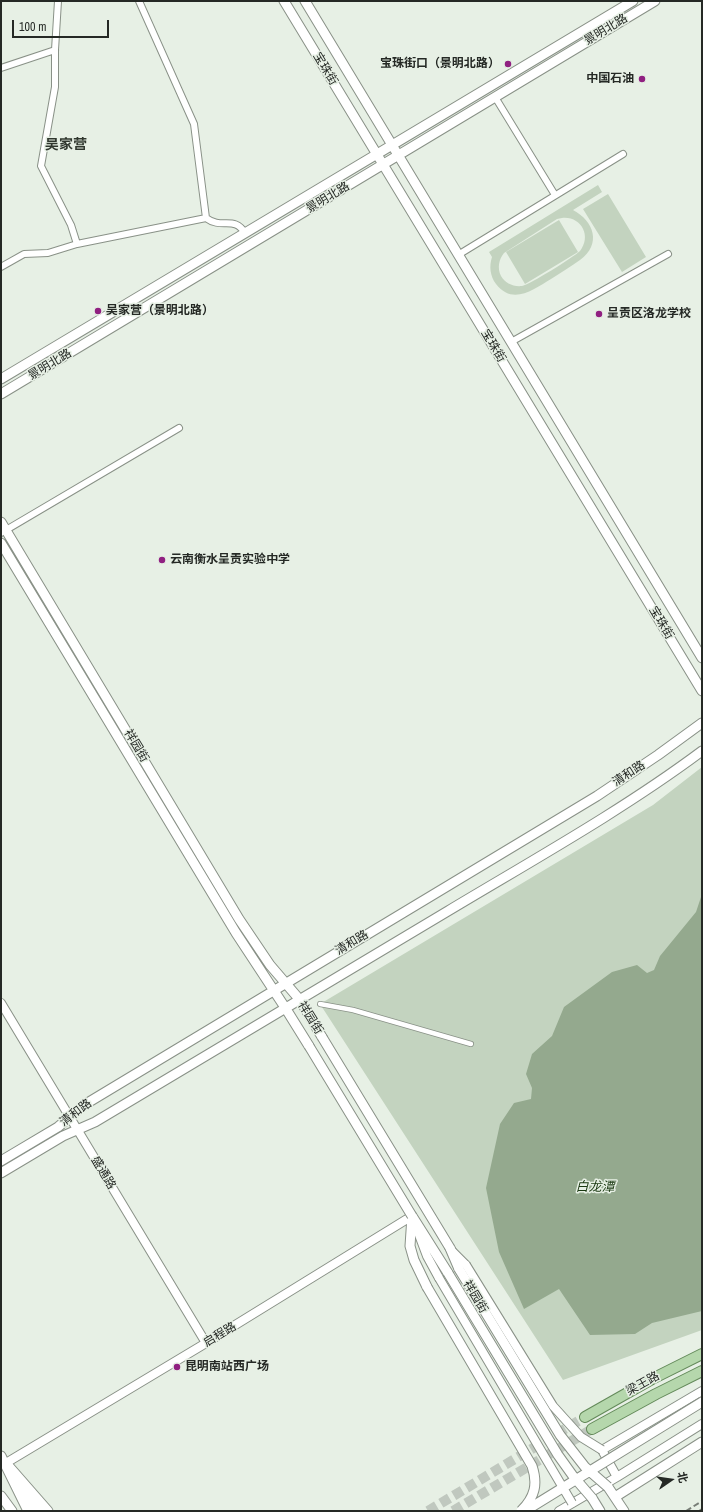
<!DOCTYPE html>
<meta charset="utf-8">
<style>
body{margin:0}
#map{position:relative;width:703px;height:1512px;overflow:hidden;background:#e7f0e5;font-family:"Archivo Narrow","Noto Sans SC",sans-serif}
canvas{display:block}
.frame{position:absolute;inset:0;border:2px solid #252925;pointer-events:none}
.north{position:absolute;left:651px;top:1460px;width:40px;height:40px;-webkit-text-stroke:3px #e7f0e5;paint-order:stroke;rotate:77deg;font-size:11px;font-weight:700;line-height:16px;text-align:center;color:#252925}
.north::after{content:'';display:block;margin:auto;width:14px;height:18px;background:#252925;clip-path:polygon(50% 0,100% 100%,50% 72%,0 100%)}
.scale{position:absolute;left:12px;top:20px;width:97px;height:18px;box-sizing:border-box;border:2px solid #252925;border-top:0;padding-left:5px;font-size:12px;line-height:14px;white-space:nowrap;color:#252925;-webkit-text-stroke:3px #e7f0e5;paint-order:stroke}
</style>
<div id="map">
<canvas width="703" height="1512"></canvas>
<div class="frame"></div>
<div class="north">北</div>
<div class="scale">100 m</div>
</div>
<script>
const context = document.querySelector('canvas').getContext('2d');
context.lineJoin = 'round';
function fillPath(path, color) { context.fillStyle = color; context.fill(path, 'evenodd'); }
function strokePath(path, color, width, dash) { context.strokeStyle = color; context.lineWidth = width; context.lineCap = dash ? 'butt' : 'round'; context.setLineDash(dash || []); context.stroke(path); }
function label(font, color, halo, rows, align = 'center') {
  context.font = font + ' "Archivo Narrow","Noto Sans SC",sans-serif'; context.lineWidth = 3; context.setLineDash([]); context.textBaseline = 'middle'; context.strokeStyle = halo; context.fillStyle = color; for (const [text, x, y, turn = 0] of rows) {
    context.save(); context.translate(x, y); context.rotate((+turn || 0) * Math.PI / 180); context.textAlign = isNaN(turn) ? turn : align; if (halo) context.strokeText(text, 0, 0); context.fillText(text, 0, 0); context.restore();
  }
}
fillPath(new Path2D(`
 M 598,185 L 602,192 L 573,210 C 594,221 602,244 580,260 C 571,266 561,273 551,279 C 534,289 513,306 496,284 C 490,276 489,266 492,257 L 489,252 ZM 562,218 C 581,216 592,236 580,251 C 574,257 529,285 522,286 C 513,287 505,283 501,276 C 497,268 499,259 504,253 L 557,219 Z
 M 608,194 L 646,257 L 622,272 L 583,209 Z
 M 559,220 L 578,252 L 525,284 L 506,252 Z
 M 702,767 L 702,1330 L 563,1380 L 320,1004 L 653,805 Z`), '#c3d3bf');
fillPath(new Path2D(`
 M 702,894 L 702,1311 L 652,1323 L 635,1334 L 590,1335 L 559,1289 L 524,1309 L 499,1252 L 486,1188 L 500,1124 L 514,1103 L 531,1099 L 532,1088 L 526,1074 L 532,1054 L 552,1036 L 564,1007 L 612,972 L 637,965 L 647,973 L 654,970 L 660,956 L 696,912 Z`), '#94a98e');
strokePath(new Path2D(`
 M 428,1511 L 585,1417
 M 453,1511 L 592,1429`), '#c0c8bf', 10, [10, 5]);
const pedestrian = new Path2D(`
 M 320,1004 L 353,1010 L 471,1044`);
const minor = new Path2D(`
 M 58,1 L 55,50 L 55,87 L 41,166 L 71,225 L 77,244
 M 139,1 L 194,124 L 206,218 C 222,230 234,215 245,233
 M 1,68 L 55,50
 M 495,97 L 555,195
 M 458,255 L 623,154
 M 1,267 L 24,254 L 48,253 L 77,244 L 206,218
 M 511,342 L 668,254
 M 1,533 L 179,428`);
const tertiary = new Path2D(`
 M 1,1003 L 206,1343
 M 452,1251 L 466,1265
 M 6,1463 L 206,1343 L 412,1216 L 427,1256 L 439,1278
 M 617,1477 L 602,1450 L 702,1391
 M 559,1511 L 617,1477 L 702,1424`);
const secondary = new Path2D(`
 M 284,1 L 702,691
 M 305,1 L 702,658
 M 1,379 L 633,1
 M 1,394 L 655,1
 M 1,522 L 239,919 L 270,965 L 300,1000 L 322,1037
 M 1,543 L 236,933 L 286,1009 L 309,1046
 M 1,1161 L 58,1127 L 84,1105 L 597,796 L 658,755 L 702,723
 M 1,1173 L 63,1136 L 95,1122 C 213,1052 330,981 448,911 C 533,860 623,810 702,751
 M 412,1216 L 410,1246 L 414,1260 L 427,1287
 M 412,1216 L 448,1273
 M 450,1248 L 459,1269
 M 1,1456 L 28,1511
 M 6,1463 L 48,1511
 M 608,1487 L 624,1511
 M 24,1491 L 38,1511
 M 1,1496 L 12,1511
 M 615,1497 L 702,1442
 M 592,1498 L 600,1511`);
const primary = new Path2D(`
 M 585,1417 L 652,1379 L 702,1354
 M 592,1429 L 656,1394 L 702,1371`);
strokePath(pedestrian, '#899187', 6);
strokePath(minor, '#899187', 8);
strokePath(tertiary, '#899187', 10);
strokePath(secondary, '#899187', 11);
strokePath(primary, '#638959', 12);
strokePath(pedestrian, '#fff', 4.5);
strokePath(minor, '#fff', 6);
strokePath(tertiary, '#fff', 8);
strokePath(secondary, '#fff', 9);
strokePath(primary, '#b5d7ac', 10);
strokePath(new Path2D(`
 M 686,1511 L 702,1501
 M 699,1511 L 702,1509`), '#777d76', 2, [6, 3]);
const tertiaryBridge = new Path2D(`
 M 466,1265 L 553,1406 L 581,1437 L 602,1450
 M 439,1278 L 572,1503`);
const secondaryBridge = new Path2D(`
 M 322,1037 L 450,1248
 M 309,1046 L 412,1216
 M 459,1269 L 560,1435 L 585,1467 L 608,1487
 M 448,1273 L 558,1455 L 573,1476 L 592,1498
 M 427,1287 L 532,1466 C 538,1484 535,1497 521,1511
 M 525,1511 L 702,1402`);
strokePath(tertiaryBridge, '#899187', 10, []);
strokePath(secondaryBridge, '#899187', 11, []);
strokePath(tertiaryBridge, '#fff', 8);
strokePath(secondaryBridge, '#fff', 9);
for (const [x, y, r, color] of [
 [508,64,4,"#902081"],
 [642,79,4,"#902081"],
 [98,311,4,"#902081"],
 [599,314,4,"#902081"],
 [162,560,4,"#902081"],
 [177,1367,4,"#902081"]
]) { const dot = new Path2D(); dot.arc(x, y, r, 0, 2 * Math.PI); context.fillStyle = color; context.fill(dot); strokePath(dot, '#e7f0e5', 1.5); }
label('12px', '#252925', '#e7f0e5', [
 ["景明北路",606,30,-31],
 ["宝珠街",325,69,59],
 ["景明北路",328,198,-31],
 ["宝珠街",493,346,59],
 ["景明北路",50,365,-31],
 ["宝珠街",661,623,59],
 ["祥园街",136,746,59],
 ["清和路",629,774,-33],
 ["清和路",352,943,-31],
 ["祥园街",310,1018,58],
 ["清和路",76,1113,-37],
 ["盛通路",103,1173,59],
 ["祥园街",475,1297,59],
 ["启程路",220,1335,-31],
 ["梁王路",643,1384,-29]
]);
label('bold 12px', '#252925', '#e7f0e5', [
 ["宝珠街口（景明北路）",500,64,"right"],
 ["中国石油",634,79,"right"],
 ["吴家营（景明北路）",106,311],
 ["呈贡区洛龙学校",607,314],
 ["云南衡水呈贡实验中学",170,560],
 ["昆明南站西广场",185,1367]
], 'left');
label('italic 13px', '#193810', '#e7f0e5', [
 ["白龙潭",595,1188]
]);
label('bold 14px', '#30372e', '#e7f0e5', [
 ["吴家营",66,145]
]);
</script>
